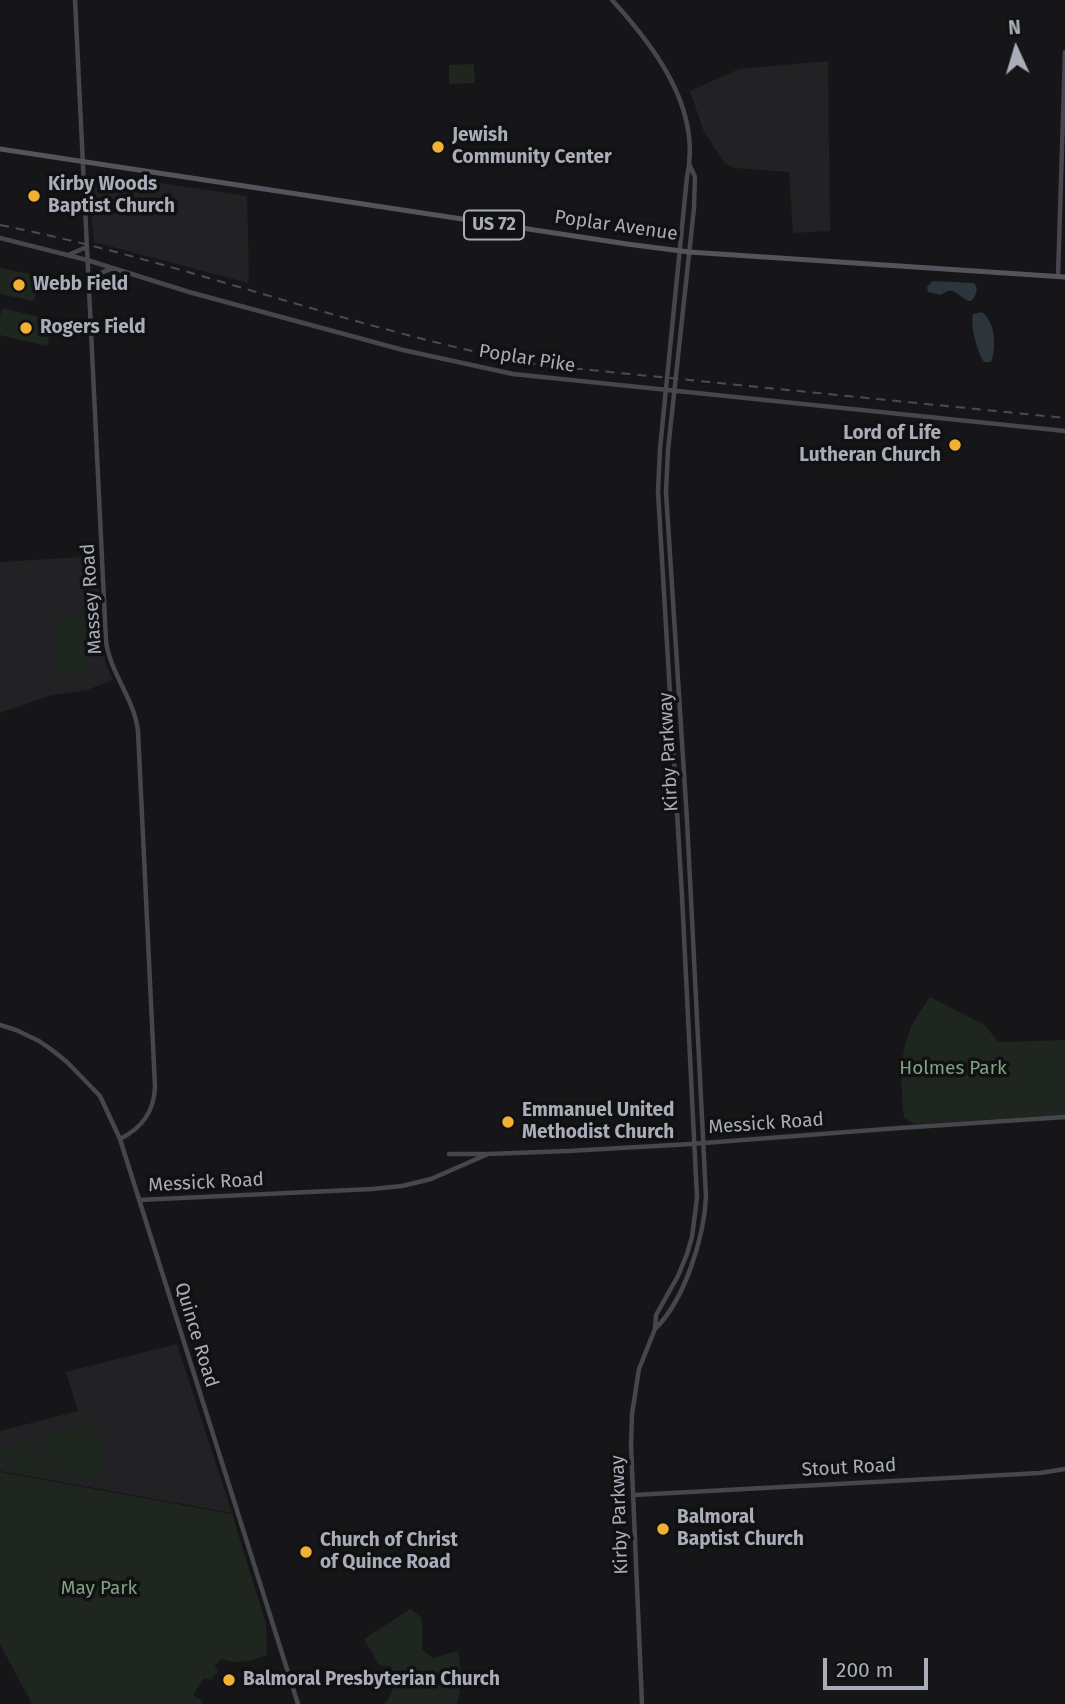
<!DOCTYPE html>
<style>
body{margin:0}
#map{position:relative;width:1065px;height:1704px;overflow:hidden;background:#161618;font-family:"Fira Sans",sans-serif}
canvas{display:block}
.north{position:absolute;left:981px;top:14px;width:70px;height:70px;-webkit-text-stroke:5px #111113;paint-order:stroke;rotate:356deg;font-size:19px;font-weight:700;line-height:28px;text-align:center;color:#a8adb8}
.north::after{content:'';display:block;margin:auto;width:24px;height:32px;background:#a8adb8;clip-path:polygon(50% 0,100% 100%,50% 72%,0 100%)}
.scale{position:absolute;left:823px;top:1658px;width:105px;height:32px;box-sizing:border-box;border:4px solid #a8adb8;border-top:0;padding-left:9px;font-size:21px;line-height:24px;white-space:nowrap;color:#a8adb8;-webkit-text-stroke:5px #111113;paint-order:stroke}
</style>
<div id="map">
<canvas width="1065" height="1704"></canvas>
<div class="north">N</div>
<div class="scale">200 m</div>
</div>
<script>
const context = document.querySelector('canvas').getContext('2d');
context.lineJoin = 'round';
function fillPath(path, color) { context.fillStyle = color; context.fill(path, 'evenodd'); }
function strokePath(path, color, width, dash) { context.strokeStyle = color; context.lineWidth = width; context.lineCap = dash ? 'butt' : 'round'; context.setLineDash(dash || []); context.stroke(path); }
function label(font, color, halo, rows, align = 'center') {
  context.font = font + ' "Fira Sans",sans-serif'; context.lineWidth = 7; context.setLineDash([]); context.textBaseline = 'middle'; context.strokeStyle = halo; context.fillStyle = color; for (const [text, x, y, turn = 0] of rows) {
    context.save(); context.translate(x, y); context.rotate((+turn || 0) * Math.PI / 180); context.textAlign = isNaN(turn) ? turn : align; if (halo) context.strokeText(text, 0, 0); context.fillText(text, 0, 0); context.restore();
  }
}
fillPath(new Path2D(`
 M 828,61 L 830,231 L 793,233 L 789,172 L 734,168 L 725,163 L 704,132 L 690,91 L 739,69 Z
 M 95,173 L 247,196 L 249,277 L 248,283 L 94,242 L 89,183 Z
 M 97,556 L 102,643 L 106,665 L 113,680 L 87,690 L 49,696 L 0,713 L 0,562 Z
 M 177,1344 L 232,1513 L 0,1471 L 0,1431 L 78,1411 L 66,1372 Z`), '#222225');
fillPath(new Path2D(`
 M 474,64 L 475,83 L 449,84 L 449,65 Z
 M 0,268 L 40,276 L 34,301 L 0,294 Z
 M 2,308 L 53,320 L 47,346 L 0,335 L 0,316 Z
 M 86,616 L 89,673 L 57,674 L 54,618 Z
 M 930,997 L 985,1025 L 998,1042 L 1065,1040 L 1065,1115 L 914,1124 L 904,1118 C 901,1086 898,1055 912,1025 C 917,1015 924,1006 930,997 Z
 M 91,1422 L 93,1424 L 108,1469 C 79,1492 40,1475 46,1437 Z
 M 34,1440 L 36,1441 L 46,1473 C 24,1481 9,1470 1,1450 Z
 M 0,1472 L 232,1514 L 266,1624 L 267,1655 C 248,1661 240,1665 221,1659 L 214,1667 L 219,1670 L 211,1680 L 204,1678 L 193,1695 L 201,1700 L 203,1704 L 32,1704 L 0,1644 Z
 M 410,1609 L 422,1618 L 422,1649 L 433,1658 L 458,1651 L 462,1679 L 457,1704 L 384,1704 C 395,1693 394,1682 391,1667 L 379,1665 L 364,1639 Z`), '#1e261f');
fillPath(new Path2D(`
 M 934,281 L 974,283 C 979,288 976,297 971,301 L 968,301 C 957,295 953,285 941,295 L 928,292 L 927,287 L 931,282 Z
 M 982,312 C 995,321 997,348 991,362 L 984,362 C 977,351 970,326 973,314 Z`), '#2c353c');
strokePath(new Path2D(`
 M 75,0 L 106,641 C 110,673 134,698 138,731 L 155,1087 C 154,1112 142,1128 120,1139
 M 612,0 C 655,47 702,109 687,177 L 660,449 L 658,492 L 682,896 L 697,1198 L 692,1237 L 687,1254 L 678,1276 L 656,1315 L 655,1329 L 639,1369 L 632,1414 L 631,1445 L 642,1704
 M 0,238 L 87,260 L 189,292 L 403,350 L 513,374 L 1065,431
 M 68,255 L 87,247
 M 1058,277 L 1065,52
 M 90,285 C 94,275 102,271 113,269
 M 0,1025 L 16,1030 L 39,1041 L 52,1050 L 67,1062 L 100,1096 L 120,1139 L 298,1704
 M 449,1154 L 487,1154
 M 139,1200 L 372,1189 L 402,1186 L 431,1179 L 488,1154 L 568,1151 L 691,1144 L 899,1128 L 1065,1117
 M 656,1328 C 685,1299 704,1237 706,1197 L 687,820 L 666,492 L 668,450 L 694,208 L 695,177 L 690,166
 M 634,1495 L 1040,1473 L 1065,1469`), '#45474d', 4.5);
strokePath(new Path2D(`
 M 0,149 L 627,244 L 689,252 L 1065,277`), '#53555c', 5);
strokePath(new Path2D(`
 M 0,225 C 183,261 357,332 541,365 L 1065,418`), '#4a4c52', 2, [9, 7]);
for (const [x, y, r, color] of [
 [438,147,7,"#f2b134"],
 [34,196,7,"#f2b134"],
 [19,285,7,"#f2b134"],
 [26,328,7,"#f2b134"],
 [955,445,7,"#f2b134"],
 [508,1122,7,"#f2b134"],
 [663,1529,7,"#f2b134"],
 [306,1552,7,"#f2b134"],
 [229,1680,7,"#f2b134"]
]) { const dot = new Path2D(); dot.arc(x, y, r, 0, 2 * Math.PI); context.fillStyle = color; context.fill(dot); strokePath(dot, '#111113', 2.5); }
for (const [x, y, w] of [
 [494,225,60]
]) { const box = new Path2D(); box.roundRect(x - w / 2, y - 14.5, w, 29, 5); context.fillStyle = '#111113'; context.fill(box); strokePath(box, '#a8adb8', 2); }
label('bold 18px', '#a8adb8', null, [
 ["US 72",494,225]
]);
label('bold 19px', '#a8adb8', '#111113', [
 ["Jewish",452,136],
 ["Community Center",452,158],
 ["Kirby Woods",48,185],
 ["Baptist Church",48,207],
 ["Webb Field",33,285],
 ["Rogers Field",40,328],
 ["Lord of Life",941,434,"right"],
 ["Lutheran Church",941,456,"right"],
 ["Emmanuel United",522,1111],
 ["Methodist Church",522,1133],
 ["Balmoral",677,1518],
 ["Baptist Church",677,1540],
 ["Church of Christ",320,1541],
 ["of Quince Road",320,1563],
 ["Balmoral Presbyterian Church",243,1680]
], 'left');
label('19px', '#a8adb8', '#111113', [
 ["Poplar Avenue",616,226,8],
 ["Poplar Pike",527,359,9],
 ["Massey Road",92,599,-94],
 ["Kirby Parkway",669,752,-93],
 ["Messick Road",766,1124,-4],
 ["Messick Road",206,1183,-3],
 ["Quince Road",196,1335,73],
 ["Stout Road",849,1468,-3],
 ["Kirby Parkway",620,1515,-92]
]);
label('19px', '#7fa381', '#111113', [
 ["Holmes Park",953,1069],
 ["May Park",99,1589]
]);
</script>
